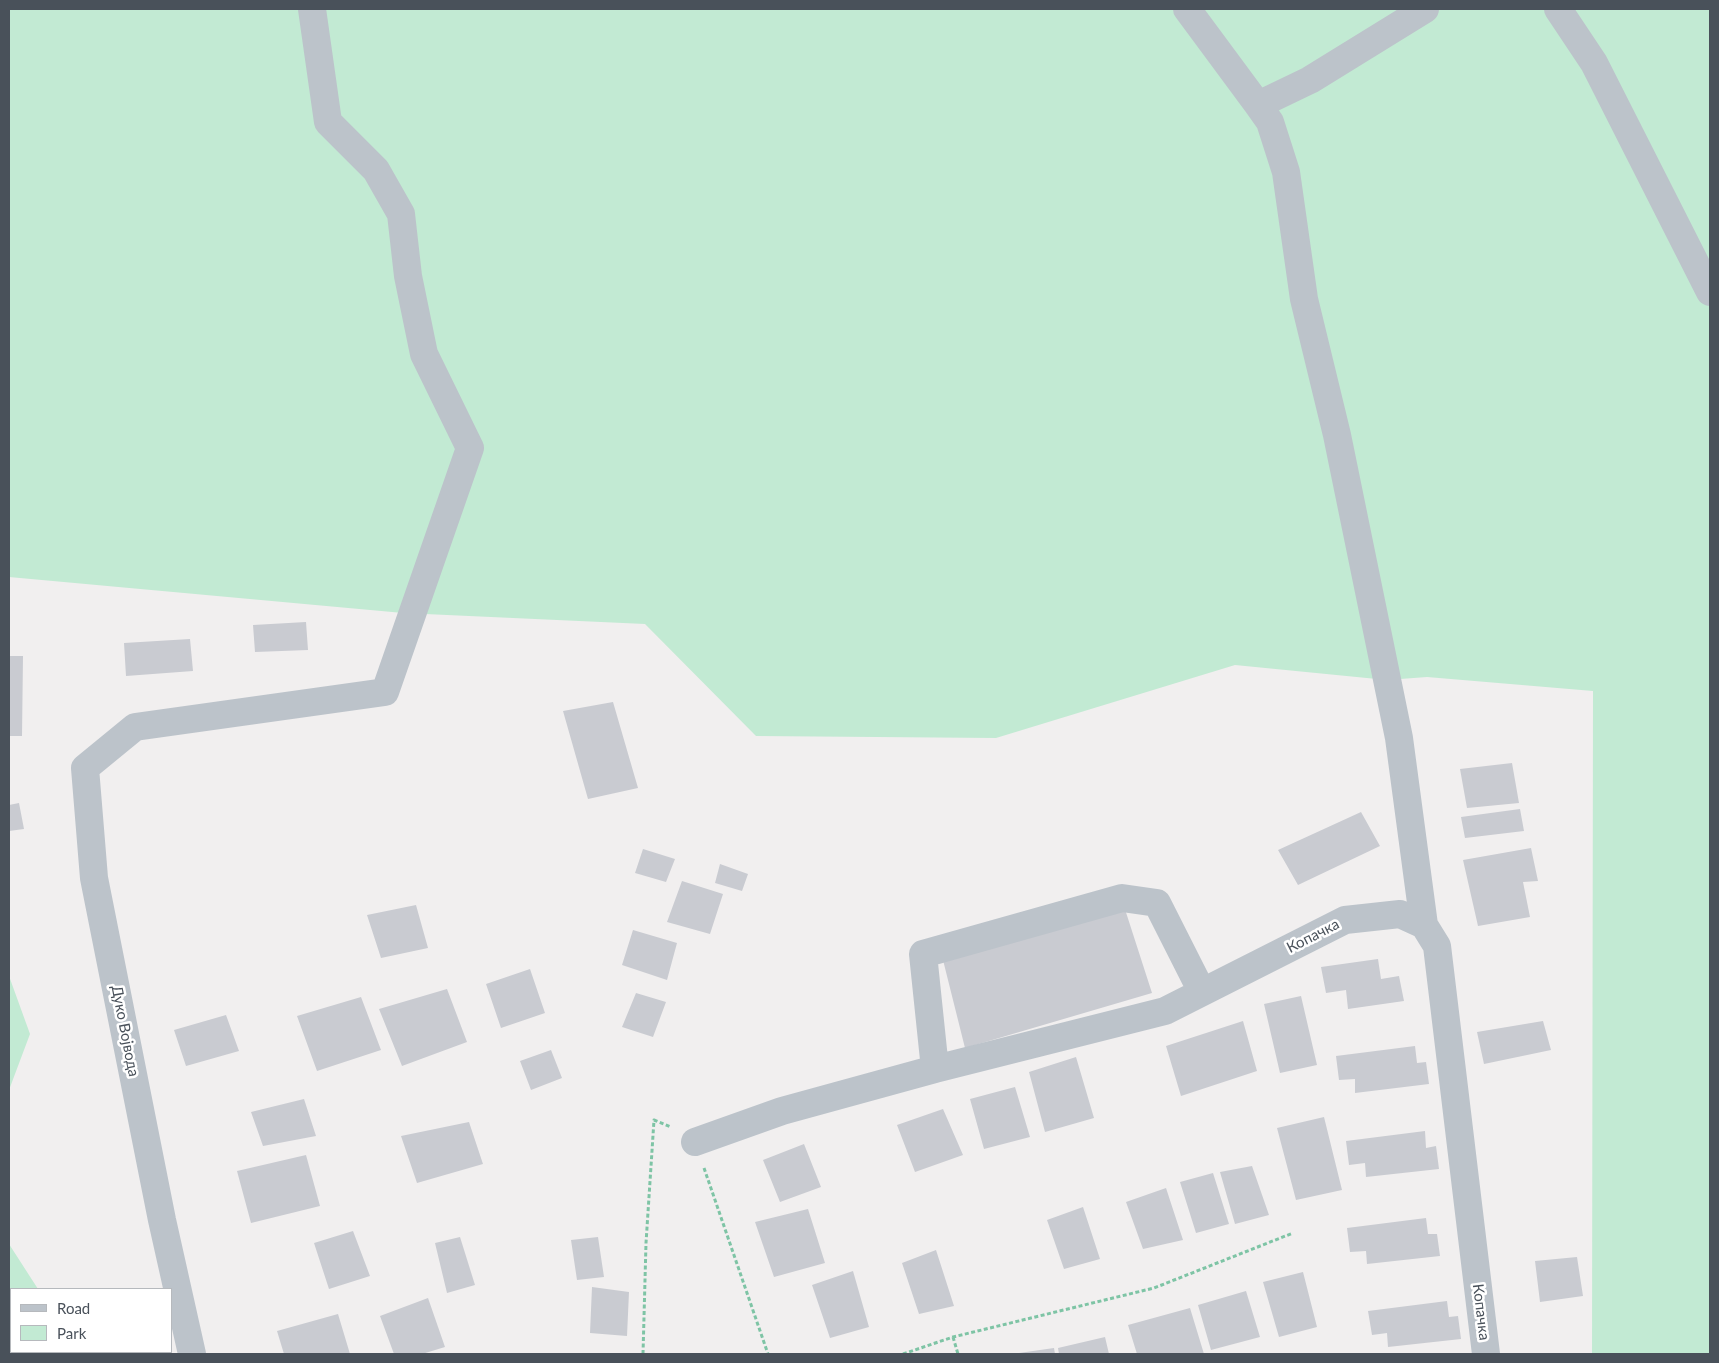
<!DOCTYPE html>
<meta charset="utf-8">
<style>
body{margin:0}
#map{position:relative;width:1719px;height:1363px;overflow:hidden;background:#f1efef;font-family:Lato,sans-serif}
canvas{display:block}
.frame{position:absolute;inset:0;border:10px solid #49515a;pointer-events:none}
.legend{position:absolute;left:10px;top:1288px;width:162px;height:65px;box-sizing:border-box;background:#fff;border:1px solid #b6b9bd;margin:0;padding:6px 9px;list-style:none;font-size:15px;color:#49515a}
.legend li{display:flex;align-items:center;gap:10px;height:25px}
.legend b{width:25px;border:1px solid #b6b9bd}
</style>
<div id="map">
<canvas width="1719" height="1363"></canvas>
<div class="frame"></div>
<ul class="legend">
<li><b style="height:6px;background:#bcc3ca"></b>Road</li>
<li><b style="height:14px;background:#c2ead3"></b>Park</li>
</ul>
</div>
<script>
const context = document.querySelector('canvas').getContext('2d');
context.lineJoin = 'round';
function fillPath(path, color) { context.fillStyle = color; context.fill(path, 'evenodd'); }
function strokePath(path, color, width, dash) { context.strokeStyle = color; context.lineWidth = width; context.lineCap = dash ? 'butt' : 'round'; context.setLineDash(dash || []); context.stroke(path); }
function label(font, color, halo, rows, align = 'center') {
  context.font = font + ' Lato,sans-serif'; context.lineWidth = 5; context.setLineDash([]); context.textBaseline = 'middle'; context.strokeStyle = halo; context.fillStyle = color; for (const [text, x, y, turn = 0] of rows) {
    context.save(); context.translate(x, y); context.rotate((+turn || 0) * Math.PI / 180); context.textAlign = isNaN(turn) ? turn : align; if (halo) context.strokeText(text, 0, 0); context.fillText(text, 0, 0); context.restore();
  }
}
fillPath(new Path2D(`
 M 9,9 L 1710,9 L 1710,1354 L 1592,1354 L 1593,691 L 1427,677 L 1387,680 L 1235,665 L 996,738 L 756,736 L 645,624 L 403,613 L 9,577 Z
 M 9,976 L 30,1034 L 9,1090 Z
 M 9,1244 L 38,1289 L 11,1289 L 11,1351 L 9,1354 Z`), '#c2ead3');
fillPath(new Path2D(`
 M 306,622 L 308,650 L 255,652 L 253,625 Z
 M 190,639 L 193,671 L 126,676 L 124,643 Z
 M 9,656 L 23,656 L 22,736 L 9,736 Z
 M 613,702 L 638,788 L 588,799 L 563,711 Z
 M 1512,763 L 1519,803 L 1467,808 L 1460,769 Z
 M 19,803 L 24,829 L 9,831 L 9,805 Z
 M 1520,809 L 1524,831 L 1465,838 L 1461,817 Z
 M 1361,812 L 1380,846 L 1298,885 L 1278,850 Z
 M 1531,848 L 1538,881 L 1523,882 L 1530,917 L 1478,926 L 1463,860 Z
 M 643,849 L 675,859 L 666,882 L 635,873 Z
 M 720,864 L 748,874 L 742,891 L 715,883 Z
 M 682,881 L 723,894 L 710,934 L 667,922 Z
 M 1122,900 L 1152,993 L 965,1048 L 941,952 Z
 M 416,905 L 428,948 L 381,958 L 367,915 Z
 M 633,930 L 677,943 L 667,980 L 622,965 Z
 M 1378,959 L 1381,979 L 1399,976 L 1404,1001 L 1348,1009 L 1346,990 L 1326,993 L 1321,967 Z
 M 530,969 L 545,1013 L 501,1028 L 486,984 Z
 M 447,989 L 467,1042 L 402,1066 L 379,1009 Z
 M 636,993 L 666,1002 L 653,1037 L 622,1027 Z
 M 1301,996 L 1317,1065 L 1280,1073 L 1264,1004 Z
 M 361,997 L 381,1050 L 317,1071 L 297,1016 Z
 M 226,1015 L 239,1051 L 186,1066 L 174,1030 Z
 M 1243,1021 L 1257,1071 L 1181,1096 L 1166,1046 Z
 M 1543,1021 L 1551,1050 L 1484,1064 L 1477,1032 Z
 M 1415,1046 L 1417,1063 L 1426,1062 L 1429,1084 L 1355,1093 L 1355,1079 L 1339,1080 L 1336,1056 Z
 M 551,1050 L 562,1078 L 531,1090 L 520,1061 Z
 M 1076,1057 L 1094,1118 L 1045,1132 L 1029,1072 Z
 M 1015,1087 L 1030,1137 L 984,1149 L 970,1099 Z
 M 304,1099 L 316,1136 L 263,1146 L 251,1112 Z
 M 943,1109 L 963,1155 L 915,1172 L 897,1125 Z
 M 1324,1117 L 1342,1190 L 1296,1200 L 1277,1128 Z
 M 469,1122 L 483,1164 L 417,1183 L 401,1136 Z
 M 1425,1131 L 1426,1148 L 1436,1146 L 1439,1169 L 1366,1177 L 1365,1163 L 1349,1165 L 1346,1141 Z
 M 804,1144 L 821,1187 L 780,1202 L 763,1160 Z
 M 306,1155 L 320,1206 L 251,1223 L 237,1171 Z
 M 1252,1166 L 1269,1215 L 1235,1224 L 1220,1172 Z
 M 1213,1173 L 1229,1224 L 1196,1233 L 1180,1182 Z
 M 1166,1188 L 1183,1240 L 1143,1249 L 1126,1202 Z
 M 1083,1207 L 1100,1259 L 1064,1269 L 1047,1220 Z
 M 808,1209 L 825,1263 L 774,1277 L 755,1222 Z
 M 1426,1218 L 1428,1234 L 1437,1234 L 1440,1256 L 1367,1264 L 1366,1251 L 1350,1252 L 1347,1228 Z
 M 353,1231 L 370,1276 L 329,1289 L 314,1243 Z
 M 460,1237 L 475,1285 L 447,1293 L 435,1243 Z
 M 598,1237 L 604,1277 L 577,1280 L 571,1240 Z
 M 936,1250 L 954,1306 L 919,1314 L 902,1263 Z
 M 1577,1257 L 1583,1296 L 1540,1302 L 1535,1261 Z
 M 853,1271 L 869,1327 L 830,1338 L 812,1285 Z
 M 1303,1272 L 1317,1327 L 1279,1337 L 1263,1282 Z
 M 592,1287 L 629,1292 L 627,1336 L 590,1333 Z
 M 1246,1291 L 1260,1337 L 1211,1350 L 1198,1305 Z
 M 428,1298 L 445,1347 L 422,1354 L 394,1354 L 380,1316 Z
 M 1447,1301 L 1449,1317 L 1458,1316 L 1461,1339 L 1388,1347 L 1387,1333 L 1372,1335 L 1368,1311 Z
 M 1190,1308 L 1204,1354 L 1137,1354 L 1128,1325 Z
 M 338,1314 L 350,1354 L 284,1354 L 277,1331 Z
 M 1105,1337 L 1109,1354 L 1059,1354 L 1058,1348 Z
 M 1054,1348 L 1055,1354 L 1019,1354 L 1019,1353 Z`), '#c9cbd1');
strokePath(new Path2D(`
 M 704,1168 L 768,1354
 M 953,1337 L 958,1354
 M 643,1354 L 646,1243 L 654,1120 L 671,1127
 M 903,1354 L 953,1337 L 1154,1288 L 1293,1233`), '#7ec4a5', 3, [4, 2.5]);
strokePath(new Path2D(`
 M 1187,9 L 1258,105 L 1310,80 L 1425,9
 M 1558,9 L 1594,63 L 1710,292
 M 1258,105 L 1270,122 L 1286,172 L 1304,299 L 1337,435 L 1399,738 L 1424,925
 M 935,1069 L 1165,1011 L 1345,920 L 1400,914 L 1424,925 L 1437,946 L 1486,1354
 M 695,1142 L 782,1111 L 935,1069 L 923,954 L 1122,898 L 1157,903 L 1202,992
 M 192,1354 L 162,1220 L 94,878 L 85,768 L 135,727 L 385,692 L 470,448 L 424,354 L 408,276 L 401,214 L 376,170 L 328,122 L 312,9`), '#bcc3ca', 28);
label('15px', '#49515a', '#fff', [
 ["Копачка",1313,936,-27],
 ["Дуко Војвода",125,1031,79],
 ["Копачка",1481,1312,83]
]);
</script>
